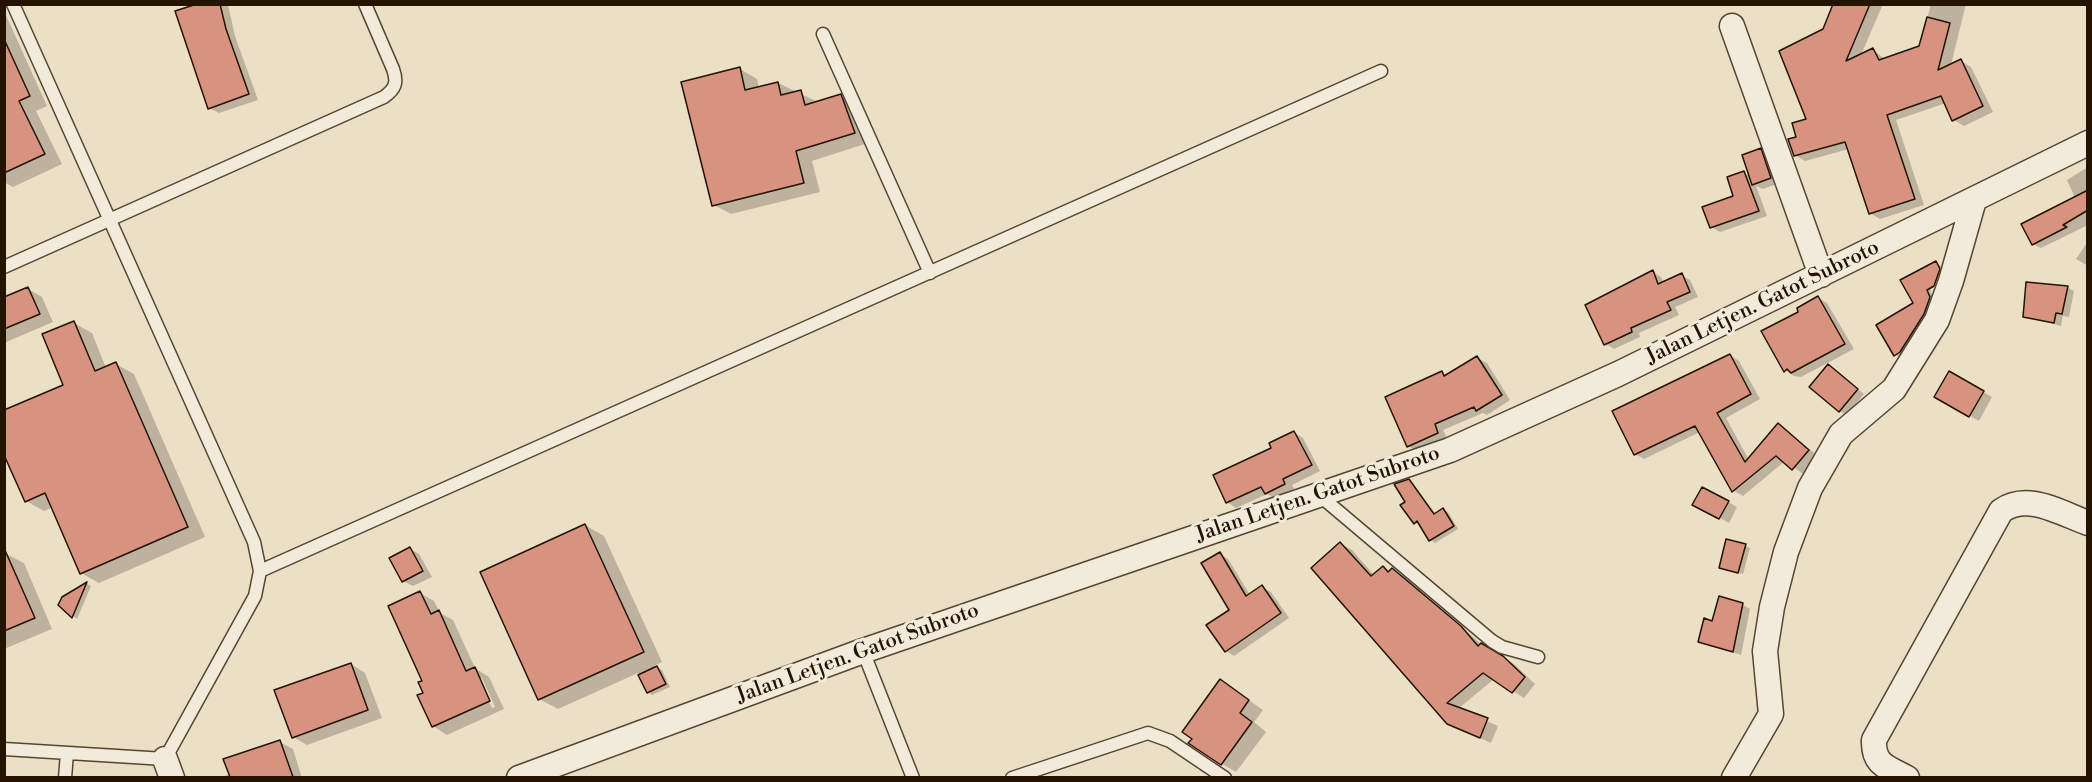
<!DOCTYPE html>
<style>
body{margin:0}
#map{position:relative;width:2092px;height:782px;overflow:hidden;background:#ebdfc6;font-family:"Libre Bodoni",serif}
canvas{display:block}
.frame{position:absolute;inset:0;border:6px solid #231300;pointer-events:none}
</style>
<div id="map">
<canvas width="2092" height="782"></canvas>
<div class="frame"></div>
</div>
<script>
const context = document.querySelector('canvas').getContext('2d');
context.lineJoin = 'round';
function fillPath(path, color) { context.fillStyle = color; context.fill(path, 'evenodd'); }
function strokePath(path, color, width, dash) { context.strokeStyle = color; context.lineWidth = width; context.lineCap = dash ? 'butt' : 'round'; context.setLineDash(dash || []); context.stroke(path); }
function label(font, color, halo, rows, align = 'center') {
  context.font = font + ' "Libre Bodoni",serif'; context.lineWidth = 6; context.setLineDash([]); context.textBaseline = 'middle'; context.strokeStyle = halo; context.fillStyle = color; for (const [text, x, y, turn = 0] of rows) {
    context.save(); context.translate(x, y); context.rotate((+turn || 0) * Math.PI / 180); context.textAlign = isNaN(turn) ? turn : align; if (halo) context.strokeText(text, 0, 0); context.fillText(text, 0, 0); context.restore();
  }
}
fillPath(new Path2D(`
 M 202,4 L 228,5 L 235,36 L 258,100 L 219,113 L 209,108 Z
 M 1830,4 L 1883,4 L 1861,55 L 1873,50 L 1885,59 L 1920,47 L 1931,4 L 1966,4 L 1951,65 L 1961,61 L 1971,67 L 1993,112 L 1964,126 L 1954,120 L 1946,103 L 1896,120 L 1924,205 L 1880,219 L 1870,213 L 1849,149 L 1805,161 L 1795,155 L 1797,138 L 1808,120 L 1824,30 L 1834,6 Z
 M 4,11 L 47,106 L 36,111 L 62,164 L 13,187 L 4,182 Z
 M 740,69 L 757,79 L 759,88 L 778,83 L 818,102 L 841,96 L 858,106 L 871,142 L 812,161 L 820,192 L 731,214 L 714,205 Z
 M 1760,150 L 1770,156 L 1780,183 L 1763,189 L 1756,186 L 1767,216 L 1720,232 L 1711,227 L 1735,197 L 1744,173 L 1751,177 Z
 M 2088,167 L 2088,225 L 2041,248 L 2033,244 L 2075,198 L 2067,180 Z
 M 2088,241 L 2088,266 L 2076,259 Z
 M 1936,263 L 1945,269 L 1939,303 L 1904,360 L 1895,354 L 1915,304 ZM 1938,270 L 1941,270 L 1933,294 L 1930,293 Z
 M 1653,272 L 1661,277 L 1664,283 L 1681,275 L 1690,280 L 1698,297 L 1675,307 L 1679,315 L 1639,333 L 1640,337 L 1614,349 L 1606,344 Z
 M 2067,287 L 2074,291 L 2069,317 L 2063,316 L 2061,326 L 2025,316 Z
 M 28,289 L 42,297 L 53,322 L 4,343 L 4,299 Z
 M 1818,298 L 1827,303 L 1854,349 L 1801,377 L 1794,376 L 1785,370 L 1800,312 Z
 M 74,323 L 92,333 L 106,368 L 116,364 L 134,374 L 205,537 L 99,583 L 81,573 L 53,507 L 44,511 L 26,501 L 65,385 Z
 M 1730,355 L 1739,361 L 1760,399 L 1726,418 L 1749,460 L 1779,425 L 1818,456 L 1803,474 L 1785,461 L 1743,496 L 1734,491 L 1700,432 L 1644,459 L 1635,454 Z
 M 1477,358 L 1487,363 L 1510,400 L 1487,415 L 1483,413 L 1443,430 L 1447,438 L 1417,451 L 1408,446 L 1442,373 L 1447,376 Z
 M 1836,371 L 1864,394 L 1847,415 L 1839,411 Z
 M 1949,373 L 1992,397 L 1979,421 L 1936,397 Z
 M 1293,432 L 1303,438 L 1320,471 L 1292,485 L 1294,489 L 1276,499 L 1267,494 L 1236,508 L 1227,502 L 1273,449 Z
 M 1409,481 L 1436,514 L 1443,510 L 1448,512 L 1458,529 L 1435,543 L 1431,540 L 1421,524 L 1415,523 L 1407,502 Z
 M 1728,502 L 1737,507 L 1729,523 L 1694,504 Z
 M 585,525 L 604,536 L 662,662 L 654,666 L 662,670 L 670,687 L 652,695 L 648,692 L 638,673 L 558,709 L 539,699 Z
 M 1341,544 L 1352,550 L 1374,575 L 1383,568 L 1404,576 L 1482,645 L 1514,664 L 1535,684 L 1524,698 L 1494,679 L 1458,709 L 1498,726 L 1491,743 L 1460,729 Z
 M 1745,546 L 1750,548 L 1743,574 L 1725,569 Z
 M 410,549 L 419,554 L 432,577 L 413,586 L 403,581 Z
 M 4,553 L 24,563 L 52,629 L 4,649 Z
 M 1220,554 L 1228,559 L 1250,595 L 1262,587 L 1271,592 L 1289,618 L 1234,656 L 1226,651 L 1231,611 Z
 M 87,584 L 91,586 L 77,619 L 60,605 L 63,598 Z
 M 420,593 L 434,601 L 440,613 L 453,620 L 475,668 L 489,677 L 504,709 L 447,735 L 433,726 L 425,693 ZM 478,678 L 482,678 L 495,707 L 492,708 Z
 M 1743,605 L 1750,609 L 1741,655 L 1700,641 Z
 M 351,664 L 365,673 L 382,718 L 307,745 L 293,737 Z
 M 1221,681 L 1263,710 L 1254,722 L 1266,732 L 1236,772 L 1222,764 Z
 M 280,742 L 293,749 L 302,778 L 219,778 L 230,774 Z`), '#0003');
const building = new Path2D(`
 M 197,4 L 220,4 L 226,29 L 249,94 L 208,109 L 175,11 Z
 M 1833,4 L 1870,4 L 1846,61 L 1873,48 L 1879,60 L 1919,46 L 1927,17 L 1950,23 L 1938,70 L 1961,59 L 1983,106 L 1952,121 L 1941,96 L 1887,115 L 1915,199 L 1869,214 L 1845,142 L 1794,156 L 1788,139 L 1796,137 L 1792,123 L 1806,119 L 1779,51 L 1823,29 Z
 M 4,39 L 30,96 L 19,101 L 45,154 L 4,173 Z
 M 740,67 L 745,90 L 778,82 L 781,95 L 801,90 L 805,105 L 841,94 L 855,133 L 796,151 L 804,183 L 712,206 L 681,82 Z
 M 1761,148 L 1771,178 L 1752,185 L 1742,155 Z
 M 1744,171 L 1759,211 L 1710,228 L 1702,207 L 1733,196 L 1727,177 Z
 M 2088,190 L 2088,210 L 2063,225 L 2067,227 L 2032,245 L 2021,224 Z
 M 1936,261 L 1940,269 L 1934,286 L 1927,290 L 1930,297 L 1924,314 L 1900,352 L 1894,356 L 1876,325 L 1913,303 L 1900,280 Z
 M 1653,270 L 1658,284 L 1682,273 L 1690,292 L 1667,302 L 1671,310 L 1631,328 L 1632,332 L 1604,345 L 1585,305 Z
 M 2026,282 L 2068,286 L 2062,314 L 2056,313 L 2054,323 L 2023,317 Z
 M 28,287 L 40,314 L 4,329 L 4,297 Z
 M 1818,296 L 1845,344 L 1791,373 L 1787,369 L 1784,372 L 1761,331 L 1798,312 L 1797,308 Z
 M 74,321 L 95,371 L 116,362 L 188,527 L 80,574 L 45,493 L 25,502 L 4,455 L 4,410 L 63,385 L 42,334 Z
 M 1730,354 L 1751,394 L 1717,413 L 1745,462 L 1778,423 L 1809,450 L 1792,470 L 1776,456 L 1732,492 L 1695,426 L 1634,455 L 1612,411 Z
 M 1477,356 L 1502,395 L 1476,411 L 1474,407 L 1435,424 L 1438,433 L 1407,447 L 1385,397 L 1442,371 L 1444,376 Z
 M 1828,364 L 1858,389 L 1839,412 L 1809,387 Z
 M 1949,371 L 1984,391 L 1969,417 L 1934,397 Z
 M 1294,431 L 1312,465 L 1283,479 L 1285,484 L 1265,494 L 1261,487 L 1226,503 L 1213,475 L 1271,448 L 1269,443 Z
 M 1409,479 L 1434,514 L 1443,508 L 1454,526 L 1429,541 L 1417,521 L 1414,524 L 1400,505 L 1405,502 L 1394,484 Z
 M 1702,487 L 1729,501 L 1719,519 L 1692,505 Z
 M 585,524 L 644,652 L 538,700 L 480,572 Z
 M 1726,539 L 1746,544 L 1738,573 L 1719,568 Z
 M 1340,542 L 1371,576 L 1383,566 L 1388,572 L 1392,568 L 1461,626 L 1478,646 L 1481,643 L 1503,656 L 1525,677 L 1512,693 L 1483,673 L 1447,703 L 1488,718 L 1480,738 L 1447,724 L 1311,568 Z
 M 410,547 L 423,571 L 402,582 L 389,558 Z
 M 4,548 L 35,618 L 4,631 Z
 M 1220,552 L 1246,596 L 1262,585 L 1281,613 L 1225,652 L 1206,625 L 1229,610 L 1201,563 Z
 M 87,582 L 72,618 L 58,605 L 62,597 Z
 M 420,591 L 431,614 L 439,610 L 466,671 L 475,667 L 490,701 L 432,727 L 417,695 L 423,693 L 418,682 L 422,681 L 388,606 Z
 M 1719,596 L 1743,603 L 1733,652 L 1698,642 L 1704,618 L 1712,621 Z
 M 351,663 L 368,710 L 292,738 L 274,690 Z
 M 657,666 L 666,684 L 647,693 L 638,675 Z
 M 1220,679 L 1249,700 L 1240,713 L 1252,722 L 1221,765 L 1188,743 L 1192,739 L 1182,732 Z
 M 280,740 L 293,777 L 230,777 L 223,759 Z`);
fillPath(building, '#d89380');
strokePath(building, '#231300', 1.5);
const service = new Path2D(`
 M 823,34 L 930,273
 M 4,267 L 384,97 C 395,89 398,83 393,69 L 365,4
 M 1319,495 L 1492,641 L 1502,647 L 1538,657
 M 260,571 L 1381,71
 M 863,651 L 913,778
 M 4,749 L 165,759 L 255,596 L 260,571 L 254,542 L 13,4
 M 65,778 L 67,753
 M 1012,778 L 1148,733 L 1170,741 L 1225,778`);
const minor = new Path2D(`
 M 1732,26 L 1821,275
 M 165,759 L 172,778
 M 519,778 L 863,651 L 1450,450 L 1618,374 L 2088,143
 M 1734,778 L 1771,714 L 1765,651 L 1772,607 L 1786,552 L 1810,488 L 1841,434 L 1894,389 L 1937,320 L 1951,281 L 1974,200
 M 1907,778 C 1887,767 1873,765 1874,740 L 2001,511 C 2028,492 2060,513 2088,523`);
strokePath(service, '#554632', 15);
strokePath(minor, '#554632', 27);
strokePath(service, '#f2eada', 12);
strokePath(minor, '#f2eada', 24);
label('21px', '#231300', '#f2eada', [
 ["Jalan Letjen. Gatot Subroto",1763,303,-26],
 ["Jalan Letjen. Gatot Subroto",1318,495,-19],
 ["Jalan Letjen. Gatot Subroto",858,654,-20]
]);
</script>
